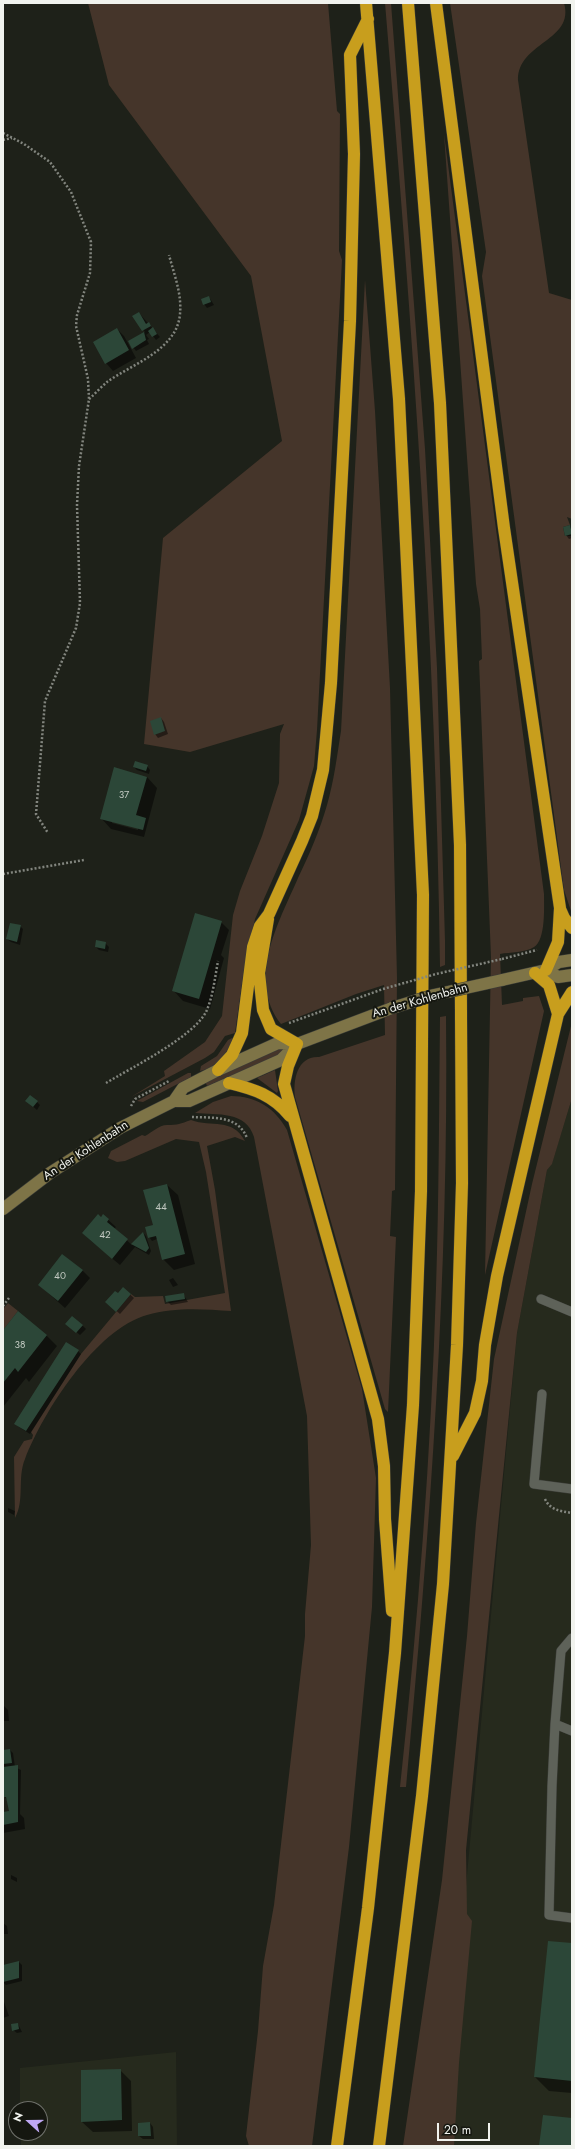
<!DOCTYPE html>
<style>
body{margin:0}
#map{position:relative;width:575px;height:2149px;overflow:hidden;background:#1e2119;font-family:Jost,sans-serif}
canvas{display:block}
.frame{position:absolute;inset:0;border:4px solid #f1f3ee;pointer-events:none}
.north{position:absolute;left:8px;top:2101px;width:40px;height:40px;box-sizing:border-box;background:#151710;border:1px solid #6d6f69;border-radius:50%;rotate:291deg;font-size:11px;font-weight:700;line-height:16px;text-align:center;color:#f1f3ee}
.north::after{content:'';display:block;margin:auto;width:14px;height:18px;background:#bfa8f4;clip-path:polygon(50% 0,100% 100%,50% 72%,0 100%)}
.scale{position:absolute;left:437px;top:2123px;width:53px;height:18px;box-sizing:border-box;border:2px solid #f1f3ee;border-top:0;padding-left:5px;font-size:12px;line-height:14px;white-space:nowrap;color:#f1f3ee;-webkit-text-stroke:3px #151710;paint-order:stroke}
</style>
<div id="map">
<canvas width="575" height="2149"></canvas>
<div class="frame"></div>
<div class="north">N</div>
<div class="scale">20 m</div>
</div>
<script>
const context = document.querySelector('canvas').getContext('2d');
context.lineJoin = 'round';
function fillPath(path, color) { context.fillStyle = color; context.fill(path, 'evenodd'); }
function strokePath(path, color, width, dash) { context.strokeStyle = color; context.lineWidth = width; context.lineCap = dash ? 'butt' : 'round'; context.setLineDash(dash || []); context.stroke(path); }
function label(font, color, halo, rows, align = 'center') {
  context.font = font + ' Jost,sans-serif'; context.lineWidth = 4; context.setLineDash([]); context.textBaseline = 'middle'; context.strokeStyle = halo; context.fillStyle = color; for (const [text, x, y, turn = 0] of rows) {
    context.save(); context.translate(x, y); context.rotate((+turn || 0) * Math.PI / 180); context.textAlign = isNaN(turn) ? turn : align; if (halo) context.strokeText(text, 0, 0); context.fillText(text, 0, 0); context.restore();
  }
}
fillPath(new Path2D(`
 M 572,1098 L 572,2146 L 442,2146 L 517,1333 L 547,1170 L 552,1163 Z
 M 176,2052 L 177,2146 L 21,2146 L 21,2133 L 40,2133 L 40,2109 L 20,2109 L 20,2068 Z`), '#262a1d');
fillPath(new Path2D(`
 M 88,3 L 328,3 L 337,111 L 340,114 L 339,251 L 342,260 L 317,730 L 314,766 L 299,820 L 255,919 L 244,969 L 235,1033 L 225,1036 L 214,1052 L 205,1058 L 131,1097 L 165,1076 L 164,1071 L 205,1042 L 222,1016 L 233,915 L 240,891 L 262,836 L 279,783 L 280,734 L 284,724 L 190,752 L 144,744 L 163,538 L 282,441 L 251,276 L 109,85 Z
 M 385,3 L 391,3 L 425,449 L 437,668 L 445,941 L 445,965 L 440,967 C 436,645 412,324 385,3 Z
 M 450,3 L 564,3 C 575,41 518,42 518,80 L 549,293 L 572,300 L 572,519 L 567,517 L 570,525 L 563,527 L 565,536 L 572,536 L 572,914 L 564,890 L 482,276 L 486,252 Z
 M 444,134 L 544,894 C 544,906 546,940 534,947 C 525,953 510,952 500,954 L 502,1005 L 523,1001 L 523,998 L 539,996 L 544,1011 L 485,1275 L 491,957 L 479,661 L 482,659 L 480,609 L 476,584 Z
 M 365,280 L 375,411 L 390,688 L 397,978 L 395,1190 L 392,1191 L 390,1236 L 396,1237 L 388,1412 L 385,1409 L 295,1097 C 293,1080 297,1056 319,1057 L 385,1035 L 384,985 L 356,994 L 281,1024 C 246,979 279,922 298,878 C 309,855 320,830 327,805 C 334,781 337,756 341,731 Z
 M 446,1016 C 449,1274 430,1531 406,1787 L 400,1787 C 418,1621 431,1455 436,1288 C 439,1198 439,1108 440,1017 Z
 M 572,1022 L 572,1098 L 552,1164 L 547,1170 L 517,1333 L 466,1850 L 467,1914 L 472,1921 L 459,2063 L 454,2146 L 403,2146 L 442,1880 L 467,1636 L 476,1523 L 494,1359 L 532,1184 Z
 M 232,1038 L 234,1039 C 227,1053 217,1068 200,1071 L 201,1066 L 217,1056 L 228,1040 Z
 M 280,1046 L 285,1048 L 283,1054 L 207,1086 L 205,1081 Z
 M 275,1070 L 278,1091 L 277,1093 L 257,1078 Z
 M 188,1073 L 191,1073 L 191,1077 L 143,1102 L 137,1101 Z
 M 231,1096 C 256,1096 275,1108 287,1130 L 362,1389 L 376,1478 L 372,1607 L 361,1722 L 349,1847 L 312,2146 L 249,2146 L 246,2136 L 258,2031 L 263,1966 L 274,1905 L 305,1636 L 305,1614 L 311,1545 L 307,1416 L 254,1137 C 246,1111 218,1115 195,1113 L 213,1102 Z
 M 191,1120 C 212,1128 232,1117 245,1141 L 235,1137 L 207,1146 L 215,1190 L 231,1311 C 203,1309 174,1307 147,1315 C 96,1329 43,1412 25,1459 C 17,1478 25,1500 15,1518 L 14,1457 L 24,1441 L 32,1439 L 33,1435 L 31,1432 L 81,1354 L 131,1294 L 135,1297 L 163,1296 L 165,1304 L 225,1293 L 206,1172 L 199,1142 L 176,1139 L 125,1161 L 117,1162 L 108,1158 L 111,1151 L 142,1135 L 145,1136 C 151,1133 159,1125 167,1125 C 178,1125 180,1124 191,1120 Z
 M 8,1303 L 18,1311 L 4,1329 L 3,1309 Z`), '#45352a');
fillPath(new Path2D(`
 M 209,297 L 214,305 L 207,308 L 204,304 Z
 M 139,313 L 160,337 L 156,340 L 150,332 L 146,335 L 149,339 L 147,340 L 149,344 L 136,351 L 129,342 L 145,332 L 134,316 Z
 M 117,329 L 124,336 L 136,358 L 113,371 L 106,363 Z
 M 570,526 L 572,528 L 572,538 L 569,539 L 566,535 Z
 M 161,718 L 164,722 L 168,734 L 158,738 L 155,734 Z
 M 147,766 L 150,770 L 149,774 L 137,770 L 134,767 Z
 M 147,777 L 157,788 L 144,837 L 111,829 L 101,818 ZM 112,821 L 138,828 L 138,830 L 112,823 Z
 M 221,922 L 229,930 L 221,955 L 224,958 L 210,1009 L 183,1001 L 173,990 Z
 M 20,926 L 23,929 L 20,945 L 11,942 L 7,939 Z
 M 105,943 L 109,947 L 108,952 L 99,950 L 96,947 Z
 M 37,1102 L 40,1105 L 37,1110 L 30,1104 Z
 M 167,1185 L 178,1195 L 195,1264 L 174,1270 L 163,1259 L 157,1239 L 152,1241 L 149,1237 L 155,1229 Z
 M 103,1215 L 116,1227 L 114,1229 L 132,1245 L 143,1233 L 146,1236 L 151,1251 L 149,1255 L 135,1247 L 120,1265 L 90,1240 L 83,1233 Z
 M 82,1270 L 90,1278 L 65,1308 L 39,1285 Z
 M 173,1278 L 178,1285 L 173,1287 L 169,1280 Z
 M 123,1288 L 134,1298 L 120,1314 L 110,1305 Z
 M 183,1294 L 188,1302 L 171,1305 L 167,1301 Z
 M 82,1325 L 86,1329 L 80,1335 L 70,1327 Z
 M 3,1332 L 46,1335 L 57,1346 L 29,1382 L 26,1378 L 3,1407 Z
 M 78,1351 L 81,1354 L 30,1434 L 19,1427 L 15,1423 Z
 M 8,1508 L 15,1511 L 14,1515 L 8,1512 Z
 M 4,1706 L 8,1710 L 9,1721 L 3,1721 Z
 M 10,1750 L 13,1753 L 15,1767 L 21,1770 L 20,1814 L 24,1818 L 25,1829 L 3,1833 L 3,1813 L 10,1812 L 7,1800 L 3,1794 L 3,1751 Z
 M 11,1875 L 17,1878 L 17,1882 L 11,1879 Z
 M 3,1923 L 7,1926 L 8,1934 L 3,1934 Z
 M 572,1944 L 572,2093 L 549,2091 L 535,2077 Z
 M 3,1962 L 5,1966 L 19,1962 L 22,1965 L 22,1981 L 6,1985 L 3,1982 Z
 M 3,1999 L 9,2016 L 3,2018 Z
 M 18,2024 L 22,2032 L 17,2033 L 13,2030 Z
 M 120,2070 L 131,2081 L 132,2131 L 93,2132 L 82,2122 Z
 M 150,2123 L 153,2127 L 154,2139 L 143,2139 L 139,2136 Z`), '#0007');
fillPath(new Path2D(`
 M 209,296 L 211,302 L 203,305 L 201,299 Z
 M 139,312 L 146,324 L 149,322 L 151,326 L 142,331 L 132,316 Z
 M 153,327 L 157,334 L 152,337 L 148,331 Z
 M 117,328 L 129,350 L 105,364 L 93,342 Z
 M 144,332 L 146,340 L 132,349 L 128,341 Z
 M 570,525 L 572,534 L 565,536 L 563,527 Z
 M 161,717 L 165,731 L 154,735 L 150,721 Z
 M 135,761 L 148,765 L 146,771 L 133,767 Z
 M 114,767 L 147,777 L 136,815 L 146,818 L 143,830 L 100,819 Z
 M 195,913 L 222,921 L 199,999 L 172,991 Z
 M 10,923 L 21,925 L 17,942 L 6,939 Z
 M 96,940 L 106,942 L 105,949 L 95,947 Z
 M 30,1095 L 38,1101 L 33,1107 L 25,1101 Z
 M 167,1184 L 185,1254 L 162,1260 L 156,1236 L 148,1238 L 145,1227 L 153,1225 L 143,1190 Z
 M 98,1214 L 101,1217 L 103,1214 L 109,1219 L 107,1222 L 128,1239 L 112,1259 L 82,1233 Z
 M 143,1232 L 149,1248 L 146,1252 L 131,1244 Z
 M 62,1254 L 83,1270 L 58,1301 L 38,1285 Z
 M 123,1287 L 131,1294 L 116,1312 L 105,1302 L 115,1291 L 118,1293 Z
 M 184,1293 L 185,1299 L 166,1302 L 165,1296 Z
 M 18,1311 L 47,1335 L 18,1372 L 15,1368 L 3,1383 L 3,1330 Z
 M 72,1316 L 83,1325 L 76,1333 L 65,1324 Z
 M 66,1342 L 79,1350 L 26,1431 L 14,1424 Z
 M 10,1749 L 12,1763 L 3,1764 L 3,1750 Z
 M 18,1765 L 18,1822 L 3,1825 L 3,1812 L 9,1811 L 6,1797 L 3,1797 L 3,1767 Z
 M 548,1941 L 572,1943 L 572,2081 L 534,2077 Z
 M 19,1961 L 19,1978 L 3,1982 L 3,1965 Z
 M 18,2023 L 19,2029 L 12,2031 L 11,2024 Z
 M 121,2069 L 122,2120 L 81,2122 L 81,2070 Z
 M 543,2115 L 572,2118 L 572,2146 L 539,2146 Z
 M 150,2122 L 151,2136 L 138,2136 L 138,2123 Z`), '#2c4738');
const service = new Path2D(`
 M 541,1299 L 572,1312
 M 542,1394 L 534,1484 L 572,1489
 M 572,1638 L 561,1651 L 555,1724 L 572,1731
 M 555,1724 L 552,1786 L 549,1915 L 572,1918`);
const secondary = new Path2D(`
 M 546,970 L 558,977 L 572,975
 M 502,980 L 546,970 L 559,962 L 572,960
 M 174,1101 L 183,1088 L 218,1070 L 278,1043 L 297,1044
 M 3,1209 L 50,1173 L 120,1128 L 174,1101 L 189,1101 L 281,1060 L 297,1044 L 392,1008`);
const motorway = new Path2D(`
 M 436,3 L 504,528 L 560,908 L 558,942 L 546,970
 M 560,909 L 564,918 L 572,928
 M 268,919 L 259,973 L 263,1010 L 271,1029 L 297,1044 L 288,1066 L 284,1084 L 378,1419 L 384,1466 L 385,1519 L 392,1611
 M 535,973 L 549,985 L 558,1014
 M 218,1070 L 232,1055 L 242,1033 L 253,947 L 260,926 L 269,914 L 302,841 L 312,816 L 323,770 L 331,683 L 350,321 L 354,154 L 350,55 L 368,19
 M 229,1083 C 254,1089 273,1095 290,1116
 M 453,1456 L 475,1413 L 482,1381 L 485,1345 L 497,1276 L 558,1014 L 572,992
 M 337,2146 L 368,1908 L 395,1653 L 413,1405 L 421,1191 L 423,895 L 399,399 L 366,3
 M 379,2146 L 422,1796 L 443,1584 L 457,1345 L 462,1183 L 460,845 L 440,403 L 408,3`);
strokePath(service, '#3b3d38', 10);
strokePath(secondary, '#3b3d38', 13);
strokePath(motorway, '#3b3d38', 13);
strokePath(new Path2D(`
 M 3,133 L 24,144 L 50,162 L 71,192 L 91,242 L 90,273 L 77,315 L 76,326 L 88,379 L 89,399 L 79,466 L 77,505 L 80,603 L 76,628 L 45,701 L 36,814 L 48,833
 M 3,140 L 12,138
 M 89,399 C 95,394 101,387 107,382 C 132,364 177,350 180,314 C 182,294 174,274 169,255
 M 3,874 L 84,860
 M 502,959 L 537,950
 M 289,1023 L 383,989
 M 106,1083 C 131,1068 193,1037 206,1012 C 213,997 215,977 218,961
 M 131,1106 L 135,1099 L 169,1081
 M 192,1117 C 213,1118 238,1115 247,1138
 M 3,1306 L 9,1298
 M 545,1499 C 550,1510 560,1511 572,1513`), '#82857e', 2.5, [2, 2]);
strokePath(service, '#5e6259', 9);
strokePath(secondary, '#7e7447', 12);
strokePath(motorway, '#c89e1d', 12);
const secondaryBridge = new Path2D(`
 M 392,1008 L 434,995 L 502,980`);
strokePath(secondaryBridge, '#3b3d38', 13, []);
strokePath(new Path2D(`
 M 383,989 L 436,974 L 502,959`), '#82857e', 2.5, [2, 2]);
strokePath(secondaryBridge, '#7e7447', 12);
label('10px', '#c0c8c0', null, [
 ["37",124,796],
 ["44",161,1208],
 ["42",105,1236],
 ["40",60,1277],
 ["38",20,1346]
]);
label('12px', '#f1f3ee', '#151710', [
 ["An der Kohlenbahn",420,1001,-16],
 ["An der Kohlenbahn",86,1151,-33]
]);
</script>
